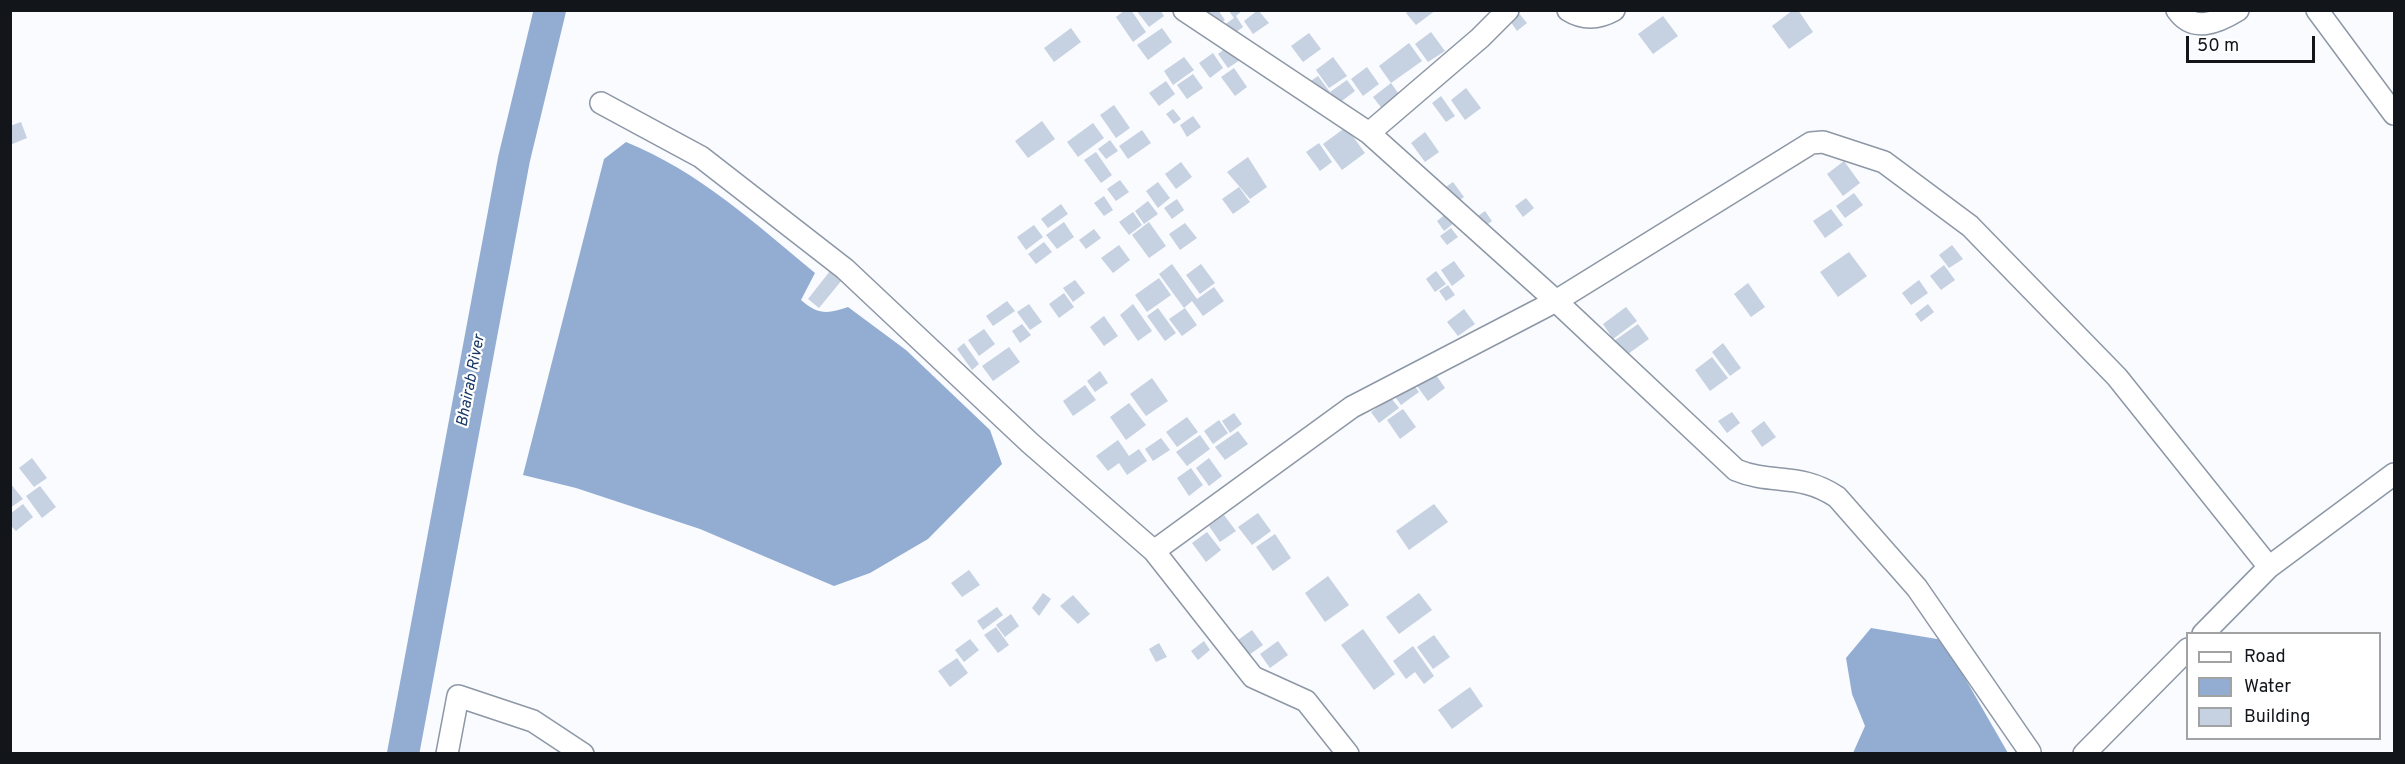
<!DOCTYPE html>
<style>
body{margin:0}
#map{position:relative;width:2405px;height:764px;overflow:hidden;background:#f9fbfe;font-family:Overpass,sans-serif}
canvas{display:block}
.frame{position:absolute;inset:0;border:12px solid #12161b;pointer-events:none}
.legend{position:absolute;left:2186px;top:632px;width:195px;height:108px;box-sizing:border-box;background:#fff;border:2px solid #a0a2a4;margin:0;padding:8px 10px;list-style:none;font-size:18px;color:#12161b}
.legend li{display:flex;align-items:center;gap:12px;height:30px}
.legend b{width:30px;border:2px solid #a0a2a4}
.scale{position:absolute;left:2186px;top:36px;width:129px;height:27px;box-sizing:border-box;border:3px solid #12161b;border-top:0;padding-left:8px;font-size:18px;line-height:21px;white-space:nowrap;color:#12161b;-webkit-text-stroke:4px #fff;paint-order:stroke}
</style>
<div id="map">
<canvas width="2405" height="764"></canvas>
<div class="frame"></div>
<ul class="legend">
<li><b style="height:8px;background:#fff"></b>Road</li>
<li><b style="height:16px;background:#93add2"></b>Water</li>
<li><b style="height:16px;background:#c6d1e1"></b>Building</li>
</ul>
<div class="scale">50 m</div>
</div>
<script>
const context = document.querySelector('canvas').getContext('2d');
context.lineJoin = 'round';
function fillPath(path, color) { context.fillStyle = color; context.fill(path, 'evenodd'); }
function strokePath(path, color, width, dash) { context.strokeStyle = color; context.lineWidth = width; context.lineCap = dash ? 'butt' : 'round'; context.setLineDash(dash || []); context.stroke(path); }
function label(font, color, halo, rows, align = 'center') {
  context.font = font + ' Overpass,sans-serif'; context.lineWidth = 4.5; context.setLineDash([]); context.textBaseline = 'middle'; context.strokeStyle = halo; context.fillStyle = color; for (const [text, x, y, turn = 0] of rows) {
    context.save(); context.translate(x, y); context.rotate((+turn || 0) * Math.PI / 180); context.textAlign = isNaN(turn) ? turn : align; if (halo) context.strokeText(text, 0, 0); context.fillText(text, 0, 0); context.restore();
  }
}
fillPath(new Path2D(`
 M 626,142 C 698,171 756,224 815,273 L 801,300 C 818,315 828,314 848,307 L 906,350 L 990,430 L 1002,464 L 928,539 L 870,573 L 834,586 L 700,529 L 576,488 L 523,475 L 604,159 Z
 M 1871,628 L 1943,640 L 2008,753 L 1853,753 L 1865,726 L 1852,694 L 1846,658 Z`), '#93add2');
strokePath(new Path2D(`
 M 403,754 L 514,159 L 550,10`), '#93add2', 32);
fillPath(new Path2D(`
 M 1125,10 L 1131,10 L 1146,32 L 1133,42 L 1116,17 Z
 M 1136,10 L 1160,10 L 1164,16 L 1149,27 Z
 M 1209,10 L 1218,10 L 1225,20 L 1214,28 L 1204,14 Z
 M 1228,10 L 1243,10 L 1236,16 L 1243,27 L 1228,38 L 1220,28 L 1234,18 Z
 M 1258,10 L 1269,23 L 1253,34 L 1244,21 Z
 M 1410,10 L 1436,10 L 1416,25 L 1406,13 Z
 M 1793,10 L 1798,10 L 1813,32 L 1789,49 L 1772,26 Z
 M 1517,11 L 1527,23 L 1517,31 L 1508,18 Z
 M 1663,16 L 1678,36 L 1653,54 L 1638,34 Z
 M 1071,28 L 1081,42 L 1054,62 L 1044,48 Z
 M 1162,28 L 1172,42 L 1148,60 L 1137,45 Z
 M 1431,32 L 1445,51 L 1428,62 L 1415,44 Z
 M 1309,33 L 1321,49 L 1303,62 L 1291,46 Z
 M 1232,43 L 1243,58 L 1228,68 L 1218,54 Z
 M 1409,43 L 1422,61 L 1391,83 L 1379,66 Z
 M 1213,53 L 1223,68 L 1210,78 L 1199,63 Z
 M 1184,57 L 1194,70 L 1173,85 L 1164,71 Z
 M 1333,57 L 1347,76 L 1329,88 L 1316,70 Z
 M 1367,67 L 1379,84 L 1363,96 L 1351,79 Z
 M 1234,68 L 1247,87 L 1235,96 L 1221,77 Z
 M 1193,74 L 1203,88 L 1187,99 L 1177,85 Z
 M 1318,76 L 1330,92 L 1320,100 L 1308,83 Z
 M 1347,80 L 1355,91 L 1338,104 L 1330,92 Z
 M 1166,81 L 1175,94 L 1159,106 L 1149,93 Z
 M 1391,83 L 1401,97 L 1383,110 L 1373,97 Z
 M 1466,88 L 1481,108 L 1465,120 L 1451,100 Z
 M 1441,96 L 1455,116 L 1446,122 L 1432,103 Z
 M 1114,105 L 1130,128 L 1116,138 L 1100,115 Z
 M 1173,109 L 1181,119 L 1174,124 L 1166,114 Z
 M 1193,116 L 1201,127 L 1187,137 L 1180,125 Z
 M 1042,121 L 1055,139 L 1028,158 L 1015,141 Z
 M 21,122 L 27,138 L 10,145 L 10,126 Z
 M 1093,123 L 1104,138 L 1078,157 L 1067,142 Z
 M 1346,127 L 1365,153 L 1342,170 L 1323,144 Z
 M 1142,130 L 1151,143 L 1128,159 L 1119,146 Z
 M 1425,132 L 1439,152 L 1425,162 L 1411,143 Z
 M 1110,140 L 1118,151 L 1106,159 L 1098,149 Z
 M 1319,143 L 1332,162 L 1320,171 L 1306,152 Z
 M 1096,152 L 1112,175 L 1101,183 L 1084,160 Z
 M 1248,157 L 1267,187 L 1250,199 L 1227,172 Z
 M 1844,161 L 1860,183 L 1843,196 L 1827,174 Z
 M 1181,162 L 1192,177 L 1176,189 L 1165,174 Z
 M 1120,180 L 1129,192 L 1116,201 L 1107,189 Z
 M 1158,182 L 1170,198 L 1158,208 L 1146,191 Z
 M 1453,182 L 1464,197 L 1454,204 L 1443,189 Z
 M 1239,187 L 1250,202 L 1233,214 L 1222,199 Z
 M 1854,193 L 1863,205 L 1845,218 L 1836,206 Z
 M 1104,196 L 1113,210 L 1104,216 L 1094,203 Z
 M 1526,198 L 1534,208 L 1523,217 L 1515,206 Z
 M 1177,199 L 1184,210 L 1172,219 L 1164,208 Z
 M 1148,201 L 1158,214 L 1144,224 L 1135,211 Z
 M 1061,204 L 1068,214 L 1048,228 L 1041,219 Z
 M 1452,209 L 1459,219 L 1444,231 L 1437,221 Z
 M 1831,209 L 1843,225 L 1825,238 L 1813,221 Z
 M 1485,211 L 1492,221 L 1478,231 L 1471,221 Z
 M 1133,212 L 1142,225 L 1129,235 L 1119,222 Z
 M 1064,222 L 1074,237 L 1057,249 L 1046,235 Z
 M 1149,222 L 1166,246 L 1149,258 L 1132,235 Z
 M 1185,223 L 1197,238 L 1180,250 L 1169,234 Z
 M 1034,225 L 1043,237 L 1026,250 L 1017,237 Z
 M 1451,228 L 1458,237 L 1447,245 L 1440,236 Z
 M 1094,229 L 1101,238 L 1086,249 L 1079,240 Z
 M 1044,242 L 1052,252 L 1036,264 L 1028,254 Z
 M 1119,245 L 1130,260 L 1113,273 L 1101,258 Z
 M 1952,245 L 1963,259 L 1949,268 L 1939,255 Z
 M 1849,252 L 1867,276 L 1838,297 L 1820,272 Z
 M 1454,261 L 1465,276 L 1452,286 L 1441,270 Z
 M 1172,264 L 1197,299 L 1214,287 L 1224,301 L 1203,316 L 1192,301 L 1184,308 L 1159,274 Z
 M 1201,264 L 1215,283 L 1200,294 L 1186,275 Z
 M 1944,265 L 1955,280 L 1941,290 L 1930,276 Z
 M 830,271 L 842,280 L 819,308 L 808,299 Z
 M 1436,271 L 1446,284 L 1435,292 L 1426,279 Z
 M 1159,278 L 1171,295 L 1147,312 L 1135,295 Z
 M 1075,280 L 1085,293 L 1073,302 L 1063,288 Z
 M 1919,280 L 1928,293 L 1911,305 L 1902,293 Z
 M 1748,283 L 1765,307 L 1751,317 L 1734,294 Z
 M 1448,285 L 1455,295 L 1446,301 L 1439,291 Z
 M 1064,293 L 1074,307 L 1059,318 L 1049,304 Z
 M 1007,301 L 1015,311 L 993,326 L 986,316 Z
 M 1029,304 L 1042,322 L 1030,330 L 1017,312 Z
 M 1133,304 L 1152,331 L 1138,341 L 1120,315 Z
 M 1928,304 L 1934,312 L 1921,322 L 1915,314 Z
 M 1626,307 L 1637,321 L 1613,339 L 1603,324 Z
 M 1158,308 L 1176,333 L 1165,341 L 1147,316 Z
 M 1185,308 L 1197,325 L 1182,336 L 1169,319 Z
 M 1464,309 L 1475,324 L 1458,336 L 1447,322 Z
 M 1104,316 L 1118,336 L 1104,346 L 1090,327 Z
 M 1022,324 L 1031,335 L 1020,343 L 1012,331 Z
 M 1638,324 L 1649,339 L 1625,356 L 1614,341 Z
 M 984,329 L 995,344 L 979,356 L 968,340 Z
 M 964,343 L 979,364 L 972,370 L 957,349 Z
 M 1723,343 L 1741,368 L 1730,376 L 1712,352 Z
 M 1009,347 L 1020,362 L 993,381 L 982,366 Z
 M 1712,357 L 1728,378 L 1710,391 L 1695,370 Z
 M 1432,369 L 1445,388 L 1428,401 L 1414,382 Z
 M 1100,371 L 1108,383 L 1095,392 L 1087,381 Z
 M 1152,378 L 1168,401 L 1146,416 L 1130,394 Z
 M 1411,381 L 1419,392 L 1401,405 L 1393,394 Z
 M 1085,385 L 1096,400 L 1073,416 L 1063,401 Z
 M 1391,398 L 1399,408 L 1379,423 L 1371,412 Z
 M 1129,403 L 1146,425 L 1126,440 L 1110,417 Z
 M 1403,409 L 1416,427 L 1400,439 L 1387,420 Z
 M 1732,412 L 1740,423 L 1727,433 L 1718,421 Z
 M 1234,413 L 1242,424 L 1230,433 L 1222,421 Z
 M 1187,417 L 1198,432 L 1177,447 L 1166,432 Z
 M 1219,420 L 1228,433 L 1213,444 L 1204,431 Z
 M 1764,421 L 1776,437 L 1762,447 L 1751,431 Z
 M 1238,431 L 1248,444 L 1225,460 L 1215,447 Z
 M 1200,435 L 1210,449 L 1187,466 L 1176,452 Z
 M 1161,438 L 1170,450 L 1153,461 L 1145,449 Z
 M 1118,440 L 1129,456 L 1139,449 L 1147,461 L 1127,475 L 1119,463 L 1108,471 L 1096,456 Z
 M 32,458 L 47,478 L 34,487 L 19,468 Z
 M 1209,458 L 1222,476 L 1209,486 L 1196,468 Z
 M 1191,468 L 1203,485 L 1189,496 L 1177,478 Z
 M 10,483 L 23,499 L 10,508 Z
 M 40,486 L 56,507 L 42,518 L 26,496 Z
 M 23,504 L 33,517 L 16,531 L 10,525 L 10,514 Z
 M 1434,504 L 1448,522 L 1409,550 L 1396,531 Z
 M 1258,513 L 1271,531 L 1252,545 L 1238,527 Z
 M 1224,515 L 1236,531 L 1220,542 L 1209,526 Z
 M 1207,532 L 1221,550 L 1206,562 L 1192,543 Z
 M 1275,534 L 1291,558 L 1273,571 L 1256,547 Z
 M 969,570 L 980,585 L 962,597 L 951,583 Z
 M 1328,576 L 1349,605 L 1325,622 L 1305,593 Z
 M 1043,593 L 1051,599 L 1039,616 L 1032,608 Z
 M 1419,593 L 1432,610 L 1399,634 L 1386,617 Z
 M 1073,595 L 1090,614 L 1078,624 L 1060,606 Z
 M 997,607 L 1003,615 L 983,630 L 977,621 Z
 M 1011,614 L 1019,626 L 1005,637 L 996,625 Z
 M 996,627 L 1009,645 L 998,653 L 984,635 Z
 M 1363,629 L 1395,674 L 1374,690 L 1341,645 Z
 M 1252,630 L 1263,645 L 1249,655 L 1238,640 Z
 M 1434,635 L 1450,657 L 1433,669 L 1417,647 Z
 M 970,639 L 979,650 L 964,662 L 955,650 Z
 M 1204,641 L 1210,650 L 1198,660 L 1191,651 Z
 M 1278,641 L 1288,655 L 1270,668 L 1260,654 Z
 M 1159,643 L 1167,657 L 1156,662 L 1149,649 Z
 M 1413,646 L 1434,676 L 1424,684 L 1415,672 L 1406,679 L 1393,661 Z
 M 957,658 L 968,673 L 950,687 L 938,671 Z
 M 1470,687 L 1483,706 L 1452,729 L 1438,710 Z`), '#c6d1e1');
const minor = new Path2D(`
 M 1184,10 L 1369,133 L 1556,301 L 1736,470 C 1772,485 1800,472 1837,497 L 1917,588 L 2030,752
 M 1568,10 C 1584,20 1598,19 1614,10
 M 2177,10 C 2193,33 2217,23 2238,10
 M 2317,10 L 2394,114
 M 601,103 L 701,157 L 845,269 L 1030,443 L 1154,551 L 1352,407 L 1556,301 L 1811,143 L 1823,142 L 1884,162 L 1970,226 L 2117,377 L 2269,567 L 2394,474
 M 1369,133 L 1480,38 L 1508,10
 M 1154,551 L 1253,677 L 1306,701 L 1348,754
 M 2203,634 L 2269,567
 M 447,754 L 458,696 L 533,721 L 583,754
 M 2084,754 L 2188,649`);
strokePath(minor, '#8d97a6', 24);
strokePath(minor, '#fff', 21);
label('italic 16px', '#173867', '#fff', [
 ["Bhairab River",472,381,-79]
]);
</script>
